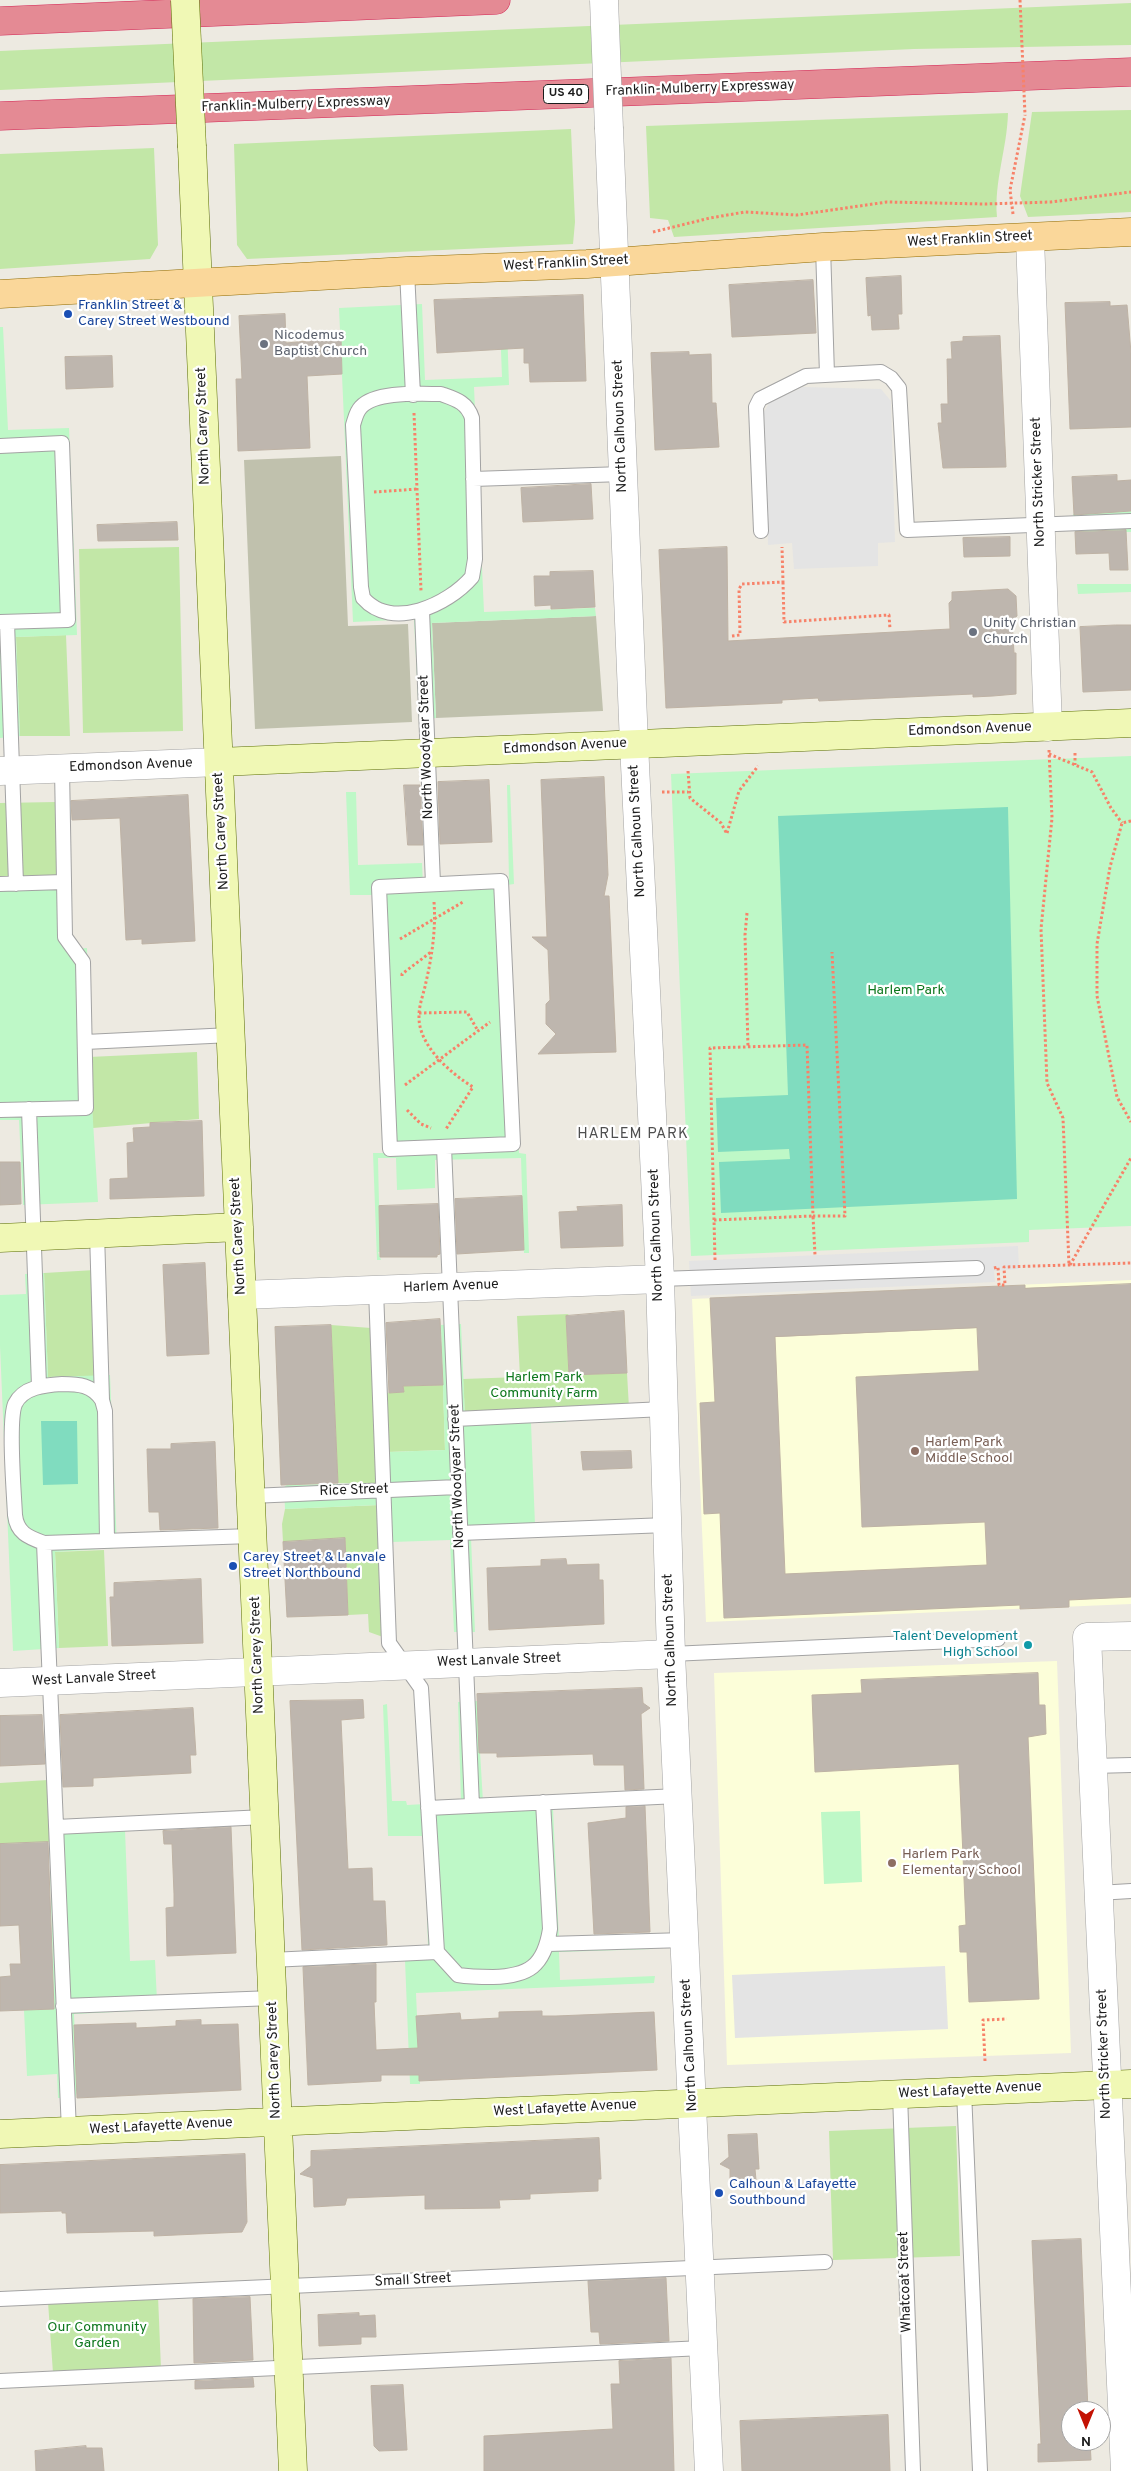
<!DOCTYPE html>
<style>
body{margin:0}
#map{position:relative;width:1131px;height:2471px;overflow:hidden;background:#edeae1;font-family:Overpass,sans-serif}
canvas{display:block}
.north{position:absolute;left:1061px;top:2401px;width:50px;height:50px;box-sizing:border-box;background:#fff;border:1px solid #a4a4a4;border-radius:50%;rotate:180deg;font-size:14px;font-weight:700;line-height:20px;text-align:center;color:#1c1c1c}
.north::after{content:'';display:block;margin:auto;width:18px;height:22px;background:#c41204;clip-path:polygon(50% 0,100% 100%,50% 72%,0 100%)}
</style>
<div id="map">
<canvas width="1131" height="2471"></canvas>
<div class="north">N</div>
</div>
<script>
const context = document.querySelector('canvas').getContext('2d');
context.lineJoin = 'round';
function fillPath(path, color) { context.fillStyle = color; context.fill(path, 'evenodd'); }
function strokePath(path, color, width, dash) { context.strokeStyle = color; context.lineWidth = width; context.lineCap = dash ? 'butt' : 'round'; context.setLineDash(dash || []); context.stroke(path); }
function label(font, color, halo, rows, align = 'center') {
  context.font = font + ' Overpass,sans-serif'; context.lineWidth = 4.5; context.setLineDash([]); context.textBaseline = 'middle'; context.strokeStyle = halo; context.fillStyle = color; for (const [text, x, y, turn = 0] of rows) {
    context.save(); context.translate(x, y); context.rotate((+turn || 0) * Math.PI / 180); context.textAlign = isNaN(turn) ? turn : align; if (halo) context.strokeText(text, 0, 0); context.fillText(text, 0, 0); context.restore();
  }
}
fillPath(new Path2D(`
 M 1131,1280 L 1131,1604 L 706,1622 L 692,1299 Z
 M 1057,1661 L 1071,2053 L 727,2065 L 714,1673 Z`), '#fcfed9');
fillPath(new Path2D(`
 M 341,456 L 348,626 L 408,624 L 412,722 L 255,729 L 244,460 Z
 M 596,616 L 603,711 L 436,718 L 432,623 Z`), '#c0c1ad');
fillPath(new Path2D(`
 M 1131,3 L 1131,45 L 914,49 L 0,90 L 0,51 Z
 M 1131,110 L 1131,212 L 1028,217 L 1020,196 L 1032,112 Z
 M 1008,113 C 1007,149 994,181 997,217 L 674,237 L 668,220 L 650,218 L 646,126 Z
 M 571,129 L 575,222 L 573,244 L 247,259 L 237,245 L 234,144 Z
 M 154,148 L 158,245 L 150,259 L 0,269 L 0,154 Z
 M 179,547 L 183,731 L 83,733 L 79,549 Z
 M 66,635 L 70,736 L 20,736 L 16,637 Z
 M 56,802 L 58,877 L 0,879 L 0,803 Z
 M 197,1052 L 199,1119 L 93,1128 L 89,1057 Z
 M 95,1270 L 99,1376 L 48,1377 L 44,1273 Z
 M 569,1314 L 566,1316 L 569,1375 L 627,1373 L 629,1408 L 465,1416 L 463,1379 L 520,1377 L 517,1316 Z
 M 331,1325 L 371,1328 L 378,1483 L 338,1483 Z
 M 443,1385 L 445,1450 L 388,1452 L 384,1393 L 404,1392 L 403,1386 Z
 M 379,1505 L 383,1637 L 369,1632 L 368,1614 L 348,1615 L 345,1538 L 283,1542 L 282,1524 L 285,1509 Z
 M 104,1550 L 108,1646 L 59,1648 L 55,1552 Z
 M 48,1780 L 50,1842 L 0,1844 L 0,1783 Z
 M 956,2126 L 960,2256 L 833,2260 L 829,2131 Z
 M 158,2296 L 161,2369 L 53,2373 L 48,2302 Z`), '#c2e7a7');
fillPath(new Path2D(`
 M 499,299 L 506,299 L 509,385 L 474,387 L 484,612 L 591,608 L 595,608 L 596,616 L 432,623 L 436,718 L 419,719 L 414,619 L 353,622 L 339,308 L 422,304 L 425,380 L 502,377 Z
 M 0,327 L 3,327 L 8,430 L 69,428 L 77,635 L 16,637 L 20,736 L 0,738 Z
 M 1131,511 L 1131,532 L 1075,532 L 1073,514 Z
 M 1077,584 L 1131,584 L 1131,592 L 1078,594 Z
 M 1131,756 L 1131,1226 L 1029,1230 L 1029,1242 L 691,1256 L 671,774 Z
 M 507,785 L 510,785 L 514,884 L 507,885 L 519,1153 L 526,1154 L 529,1253 L 524,1253 L 521,1158 L 435,1160 L 435,1188 L 397,1190 L 396,1158 L 378,1158 L 380,1252 L 378,1252 L 381,1260 L 377,1260 L 373,1153 L 385,1153 L 374,895 L 350,895 L 346,792 L 356,792 L 358,865 L 422,863 L 423,884 L 509,880 Z
 M 69,876 L 72,949 L 87,948 L 89,1057 L 98,1202 L 23,1205 L 19,1120 L 0,1120 L 0,879 Z
 M 44,1273 L 48,1377 L 110,1375 L 117,1548 L 55,1552 L 59,1648 L 13,1651 L 0,1346 L 0,1295 L 26,1294 L 25,1274 Z
 M 461,1324 L 465,1416 L 566,1419 L 566,1422 L 531,1423 L 535,1525 L 471,1538 L 475,1632 L 454,1632 L 450,1540 L 392,1542 L 396,1636 L 383,1637 L 379,1505 L 285,1509 L 284,1487 L 287,1485 L 378,1483 L 388,1452 L 445,1450 L 441,1325 Z
 M 477,1701 L 483,1802 L 646,1796 L 644,1805 L 644,1802 L 587,1804 L 587,1808 L 553,1809 L 559,1941 L 652,1938 L 653,1949 L 559,1952 L 560,1980 L 655,1976 L 654,1983 L 416,1993 L 420,2084 L 410,2084 L 405,1960 L 306,1961 L 428,1947 L 425,1836 L 388,1836 L 383,1705 L 387,1704 L 392,1801 L 406,1801 L 407,1805 L 461,1802 L 458,1702 Z
 M 860,1811 L 862,1882 L 824,1884 L 821,1812 Z
 M 49,1823 L 125,1830 L 130,1961 L 155,1960 L 157,2001 L 239,1997 L 238,2006 L 74,2014 L 77,2091 L 75,2098 L 58,2098 L 57,2074 L 27,2076 L 24,2010 L 54,2009 Z`), '#bef8c7');
fillPath(new Path2D(`
 M 1008,807 L 1017,1199 L 721,1213 L 719,1162 L 790,1159 L 789,1149 L 718,1152 L 716,1098 L 788,1095 L 778,816 Z
 M 41,1421 L 77,1421 L 78,1484 L 43,1485 Z`), '#80dcbf');
fillPath(new Path2D(`
 M 803,387 L 881,389 L 891,401 L 895,542 L 878,543 L 878,566 L 794,569 L 792,543 L 768,545 L 764,412 L 769,403 Z
 M 1018,1246 L 1019,1269 L 994,1271 L 995,1282 L 691,1296 L 689,1261 Z
 M 945,1966 L 948,2029 L 735,2038 L 732,1975 Z`), '#e4e4e4');
const building = new Path2D(`
 M 901,276 L 902,314 L 898,314 L 899,329 L 872,330 L 871,315 L 868,316 L 866,278 Z
 M 813,280 L 816,333 L 732,337 L 729,285 Z
 M 583,295 L 586,381 L 530,382 L 529,363 L 524,363 L 524,348 L 437,353 L 434,300 Z
 M 1110,302 L 1110,306 L 1127,305 L 1131,353 L 1131,427 L 1070,429 L 1065,303 Z
 M 285,314 L 286,343 L 341,338 L 342,374 L 307,376 L 310,448 L 238,451 L 236,379 L 242,379 L 239,316 Z
 M 1000,336 L 1006,467 L 943,468 L 938,423 L 942,423 L 941,404 L 948,404 L 947,359 L 952,359 L 951,342 L 963,341 L 963,337 Z
 M 689,352 L 689,355 L 711,354 L 712,403 L 716,403 L 719,447 L 655,450 L 651,353 Z
 M 112,356 L 113,387 L 66,389 L 65,357 Z
 M 1117,475 L 1117,481 L 1131,480 L 1131,511 L 1074,515 L 1072,477 Z
 M 591,484 L 593,519 L 523,522 L 521,488 Z
 M 177,522 L 178,540 L 98,541 L 97,525 Z
 M 1126,530 L 1128,570 L 1110,570 L 1109,553 L 1076,554 L 1075,532 Z
 M 1010,537 L 1010,556 L 964,557 L 963,538 Z
 M 727,547 L 728,641 L 950,629 L 949,603 L 952,600 L 952,592 L 1008,589 L 1016,596 L 1017,616 L 1012,620 L 1014,653 L 1016,653 L 1016,694 L 993,696 L 973,697 L 973,694 L 819,701 L 818,698 L 782,700 L 782,703 L 666,708 L 659,550 Z
 M 593,571 L 595,607 L 551,609 L 551,605 L 535,606 L 534,576 L 550,576 L 550,572 Z
 M 1116,625 L 1131,625 L 1131,690 L 1083,692 L 1080,627 Z
 M 604,777 L 608,875 L 604,896 L 609,896 L 616,1052 L 538,1054 L 556,1034 L 546,1024 L 546,1004 L 550,1000 L 548,950 L 532,937 L 547,937 L 541,780 Z
 M 489,780 L 492,842 L 440,844 L 438,782 Z
 M 404,785 L 420,785 L 423,845 L 408,845 Z
 M 188,795 L 195,941 L 142,944 L 142,939 L 126,940 L 120,818 L 72,820 L 71,801 Z
 M 202,1121 L 204,1196 L 110,1199 L 110,1179 L 128,1178 L 127,1143 L 134,1142 L 133,1128 L 150,1127 L 150,1123 Z
 M 0,1162 L 20,1162 L 21,1204 L 0,1205 Z
 M 522,1196 L 524,1250 L 457,1254 L 455,1199 Z
 M 438,1204 L 440,1254 L 437,1255 L 437,1257 L 380,1257 L 379,1206 Z
 M 622,1205 L 623,1246 L 561,1248 L 559,1212 L 578,1211 L 577,1207 Z
 M 205,1263 L 209,1354 L 167,1356 L 163,1265 Z
 M 1131,1284 L 1131,1597 L 1069,1600 L 1069,1607 L 1020,1609 L 1020,1605 L 724,1618 L 720,1513 L 704,1514 L 700,1403 L 715,1402 L 710,1298 L 1025,1285 L 1025,1288 ZM 977,1328 L 979,1371 L 856,1377 L 859,1446 L 862,1527 L 985,1522 L 987,1565 L 785,1574 L 775,1337 Z
 M 624,1311 L 627,1373 L 569,1375 L 566,1316 Z
 M 440,1319 L 443,1385 L 403,1386 L 404,1392 L 389,1393 L 386,1323 Z
 M 331,1325 L 338,1483 L 281,1485 L 275,1327 Z
 M 215,1442 L 218,1528 L 160,1530 L 159,1512 L 149,1512 L 147,1449 L 171,1449 L 171,1444 Z
 M 631,1451 L 632,1468 L 583,1470 L 581,1452 Z
 M 345,1538 L 348,1615 L 287,1617 L 283,1542 Z
 M 566,1559 L 567,1565 L 599,1564 L 599,1580 L 603,1580 L 604,1624 L 489,1630 L 487,1568 L 541,1566 L 541,1560 Z
 M 201,1579 L 203,1643 L 112,1646 L 110,1597 L 114,1597 L 114,1583 Z
 M 1038,1673 L 1039,1705 L 1045,1705 L 1046,1734 L 1028,1737 L 1039,1999 L 969,2002 L 967,1952 L 960,1952 L 959,1926 L 966,1925 L 959,1764 L 815,1772 L 812,1695 L 862,1693 L 861,1680 Z
 M 642,1688 L 643,1703 L 650,1708 L 641,1714 L 644,1789 L 625,1790 L 624,1765 L 594,1765 L 593,1754 L 497,1757 L 497,1753 L 479,1753 L 477,1694 Z
 M 363,1700 L 364,1718 L 341,1720 L 348,1869 L 372,1868 L 373,1901 L 385,1901 L 387,1945 L 302,1950 L 290,1701 Z
 M 193,1708 L 196,1755 L 190,1755 L 191,1773 L 93,1778 L 93,1786 L 63,1787 L 60,1715 Z
 M 42,1715 L 45,1764 L 0,1766 L 0,1716 Z
 M 645,1806 L 650,1932 L 594,1934 L 588,1823 L 626,1818 L 626,1807 Z
 M 231,1827 L 236,1953 L 167,1956 L 166,1908 L 174,1907 L 174,1894 L 172,1844 L 164,1844 L 163,1831 Z
 M 48,1842 L 54,2009 L 0,2011 L 0,1977 L 11,1976 L 10,1964 L 21,1964 L 19,1925 L 0,1926 L 0,1844 Z
 M 376,1964 L 376,2002 L 374,2002 L 376,2050 L 418,2048 L 416,2016 L 460,2013 L 461,2020 L 499,2018 L 499,2012 L 542,2011 L 542,2016 L 556,2016 L 654,2012 L 657,2070 L 419,2081 L 419,2075 L 381,2075 L 381,2081 L 308,2085 L 303,1967 Z
 M 201,2020 L 201,2025 L 238,2024 L 241,2090 L 77,2098 L 74,2025 L 136,2023 L 136,2028 L 157,2027 L 176,2026 L 176,2021 Z
 M 757,2134 L 759,2169 L 755,2169 L 756,2180 L 730,2181 L 730,2169 L 720,2164 L 729,2157 L 728,2135 Z
 M 599,2138 L 601,2179 L 598,2179 L 598,2191 L 530,2194 L 530,2199 L 499,2200 L 500,2208 L 425,2209 L 425,2195 L 347,2198 L 345,2205 L 314,2207 L 313,2178 L 300,2174 L 311,2166 L 311,2151 Z
 M 245,2154 L 247,2222 L 242,2232 L 154,2236 L 154,2231 L 67,2233 L 66,2213 L 62,2213 L 62,2211 L 0,2213 L 0,2165 Z
 M 1081,2239 L 1088,2411 L 1071,2411 L 1071,2441 L 1090,2441 L 1091,2460 L 1038,2462 L 1038,2444 L 1041,2444 L 1032,2241 Z
 M 666,2278 L 669,2341 L 600,2344 L 599,2332 L 591,2332 L 588,2281 Z
 M 250,2297 L 253,2360 L 194,2363 L 193,2299 Z
 M 359,2313 L 359,2316 L 375,2315 L 376,2337 L 361,2337 L 361,2344 L 319,2346 L 318,2315 Z
 M 671,2358 L 674,2471 L 484,2471 L 484,2436 L 613,2429 L 611,2384 L 620,2384 L 619,2361 Z
 M 253,2378 L 254,2387 L 195,2389 L 195,2381 Z
 M 403,2385 L 407,2450 L 379,2451 L 374,2446 L 371,2386 Z
 M 888,2415 L 890,2471 L 742,2471 L 740,2421 Z
 M 86,2446 L 86,2448 L 102,2448 L 104,2471 L 36,2471 L 35,2451 Z`);
fillPath(building, '#beb6ae');
strokePath(building, '#beb2a4', 1);
const service = new Path2D(`
 M 823,247 L 827,375
 M 407,271 L 413,395
 M 441,394 C 455,399 467,402 472,418 L 475,559 L 472,577 C 448,605 392,631 363,598 L 361,587 L 353,425 C 355,419 356,412 361,407 C 376,391 420,394 441,394 Z
 M 0,446 L 62,443 L 68,620 L 0,622
 M 473,479 L 623,474
 M 761,531 L 756,407 L 760,399 L 806,376 L 881,372 L 891,378 L 899,388 L 907,530 L 1131,521
 M 422,611 L 433,884
 M 7,622 L 16,884
 M 501,881 L 513,1144 L 390,1149 L 379,887 Z
 M 0,884 L 64,882
 M 85,1042 L 231,1035
 M 29,1109 L 39,1386
 M 0,1110 L 86,1108 L 83,962 L 65,937 L 62,769
 M 444,1147 L 472,1806
 M 97,1233 L 102,1400 L 105,1411 L 107,1541
 M 660,1279 L 977,1268
 M 376,1290 L 389,1643 L 421,1688 L 437,1952 L 458,1975 C 470,1977 481,1977 493,1977 C 529,1976 544,1966 550,1929 L 543,1802
 M 102,1400 C 92,1385 79,1384 62,1384 C 45,1385 23,1387 15,1404 C 8,1421 14,1493 15,1515 C 17,1533 28,1537 44,1543 L 252,1536
 M 455,1419 L 664,1409
 M 251,1496 L 458,1487
 M 460,1533 L 667,1525
 M 44,1543 L 69,2131
 M 671,1654 L 998,1639
 M 1093,1766 L 1131,1765
 M 428,1808 L 678,1796
 M 56,1827 L 265,1817
 M 1098,1893 L 1131,1891
 M 548,1944 L 685,1940
 M 271,1960 L 437,1952
 M 63,2006 L 273,1998
 M 964,2091 L 980,2471
 M 900,2094 L 913,2471
 M 0,2299 L 825,2262
 M 0,2381 L 703,2348`);
const minor = new Path2D(`
 M 1030,238 L 1048,727
 M 242,1295 L 660,1279
 M 0,1683 L 671,1654
 M 1125,2471 L 1087,1637 L 1131,1636`);
const tertiary = new Path2D(`
 M 609,129 L 634,744 L 660,1279 L 671,1654 L 709,2471
 M 0,771 L 219,762`);
const secondary = new Path2D(`
 M 192,147 L 293,2471
 M 219,762 L 1131,723
 M 0,1238 L 239,1227
 M 0,2134 L 1131,2084`);
const primary = new Path2D(`
 M 0,294 L 407,271 L 587,264 L 823,247 L 1131,232`);
const motorway = new Path2D(`
 M 0,21 L 496,0
 M 0,116 L 1131,72`);
strokePath(service, '#a3a3a3', 16);
strokePath(minor, '#a3a3a3', 29);
strokePath(tertiary, '#a3a3a3', 29);
strokePath(secondary, '#5c6f06', 29);
strokePath(primary, '#916c03', 29);
strokePath(motorway, '#d32655', 29);
strokePath(new Path2D(`
 M 1013,214 L 1010,190 L 1025,115
 M 653,232 L 710,218 L 745,212 L 797,215 L 887,202 L 985,204 L 1051,202 L 1131,192
 M 414,413 L 421,591
 M 374,492 L 418,489
 M 783,582 L 784,622 L 889,615 L 890,629
 M 732,636 L 740,635 L 739,589 L 742,584 L 783,582 L 782,547
 M 1049,750 L 1052,818 L 1041,929 L 1047,1083 L 1063,1118 L 1069,1265
 M 1075,753 L 1075,765
 M 1049,754 L 1092,772 L 1111,808 L 1122,823
 M 688,771 L 690,798 L 721,823 L 727,834
 M 662,792 L 688,792
 M 1131,821 L 1122,823 L 1110,867 L 1097,944 L 1097,996 L 1117,1097 L 1131,1122
 M 727,833 L 739,791 L 758,766
 M 434,902 C 436,929 432,956 426,982 C 424,993 419,1004 419,1016 C 418,1045 450,1073 473,1087 L 446,1129
 M 747,913 L 745,935 L 748,1047
 M 400,939 L 463,902
 M 402,976 L 402,974 L 431,952
 M 419,1013 L 467,1012 L 478,1031
 M 405,1085 L 490,1022
 M 407,1110 L 421,1124 L 431,1128
 M 714,1220 L 710,1048 L 807,1045 L 813,1216 L 845,1216 L 832,952
 M 715,1260 L 714,1220 L 813,1216 L 815,1255
 M 1070,1265 L 1131,1158
 M 994,1268 L 998,1267 L 999,1285 L 1005,1285 L 1004,1267 L 1131,1263
 M 985,2061 L 983,2020 L 1007,2019`), '#f78269', 3, [2.5, 2.5]);
strokePath(service, '#fff', 14);
strokePath(minor, '#fff', 28);
strokePath(tertiary, '#fff', 28);
strokePath(secondary, '#f0f8b5', 28);
strokePath(primary, '#fad79a', 28);
strokePath(motorway, '#e48a94', 28);
const tertiaryBridge = new Path2D(`
 M 604,0 L 609,129`);
const secondaryBridge = new Path2D(`
 M 185,0 L 192,147`);
strokePath(tertiaryBridge, '#a3a3a3', 29, []);
strokePath(secondaryBridge, '#5c6f06', 29, []);
strokePath(new Path2D(`
 M 1020,0 L 1025,115`), '#f78269', 3, [2.5, 2.5]);
strokePath(tertiaryBridge, '#fff', 28);
strokePath(secondaryBridge, '#f0f8b5', 28);
for (const [x, y, r, color] of [
 [68,314,5,"#1a4fb4"],
 [264,344,5,"#6b7280"],
 [973,632,5,"#6b7280"],
 [915,1451,5,"#8d6e63"],
 [233,1566,5,"#1a4fb4"],
 [1028,1645,5,"#0f9aa8"],
 [892,1863,5,"#8d6e63"],
 [719,2193,5,"#1a4fb4"]
]) { const dot = new Path2D(); dot.arc(x, y, r, 0, 2 * Math.PI); context.fillStyle = color; context.fill(dot); strokePath(dot, '#fff', 2); }
for (const [x, y, w] of [
 [566,94,45]
]) { const box = new Path2D(); box.roundRect(x - w / 2, y - 9.5, w, 19, 4); context.fillStyle = '#fff'; context.fill(box); strokePath(box, '#1c1c1c', 1); }
label('bold 12px', '#1c1c1c', null, [
 ["US 40",566,94]
]);
label('14px', '#1c1c1c', '#fff', [
 ["Franklin-Mulberry Expressway",700,89,-2],
 ["Franklin-Mulberry Expressway",296,105,-2],
 ["West Franklin Street",970,240,-3],
 ["West Franklin Street",566,264,-3],
 ["North Carey Street",204,426,-92],
 ["North Calhoun Street",621,426,-92],
 ["North Stricker Street",1039,482,-92],
 ["Edmondson Avenue",970,730,-2],
 ["North Woodyear Street",427,747,-92],
 ["Edmondson Avenue",565,747,-3],
 ["Edmondson Avenue",131,766,-2],
 ["North Carey Street",222,831,-93],
 ["North Calhoun Street",638,831,-93],
 ["North Calhoun Street",657,1235,-92],
 ["North Carey Street",239,1236,-93],
 ["Harlem Avenue",451,1287,-2],
 ["North Woodyear Street",458,1476,-92],
 ["Rice Street",354,1491,-2],
 ["North Calhoun Street",671,1640,-92],
 ["North Carey Street",258,1655,-92],
 ["West Lanvale Street",499,1661,-2],
 ["West Lanvale Street",94,1679,-3],
 ["North Calhoun Street",690,2045,-93],
 ["North Stricker Street",1105,2054,-92],
 ["North Carey Street",275,2060,-92],
 ["West Lafayette Avenue",970,2091,-3],
 ["West Lafayette Avenue",565,2109,-3],
 ["West Lafayette Avenue",161,2127,-3],
 ["Small Street",413,2281,-3],
 ["Whatcoat Street",906,2282,-92]
]);
label('14px', '#164399', '#fff', [
 ["Franklin Street &",78,306],
 ["Carey Street Westbound",78,322],
 ["Carey Street & Lanvale",243,1558],
 ["Street Northbound",243,1574],
 ["Calhoun & Lafayette",729,2185],
 ["Southbound",729,2201]
], 'left');
label('14px', '#5b616d', '#fff', [
 ["Nicodemus",274,336],
 ["Baptist Church",274,352],
 ["Unity Christian",983,624],
 ["Church",983,640]
], 'left');
label('14px', '#0d771d', '#fff', [
 ["Harlem Park",906,991],
 ["Harlem Park",544,1378],
 ["Community Farm",544,1394],
 ["Our Community",97,2328],
 ["Garden",97,2344]
]);
label('14px', '#785e54', '#fff', [
 ["Harlem Park",925,1443],
 ["Middle School",925,1459],
 ["Harlem Park",902,1855],
 ["Elementary School",902,1871]
], 'left');
label('14px', '#0d838f', '#fff', [
 ["Talent Development",1018,1637],
 ["High School",1018,1653]
], 'right');
context.letterSpacing = '1px';
label('15px', '#4f4f4f', '#fff', [
 ["HARLEM PARK",633,1135]
]);
context.letterSpacing = '0px';
</script>
